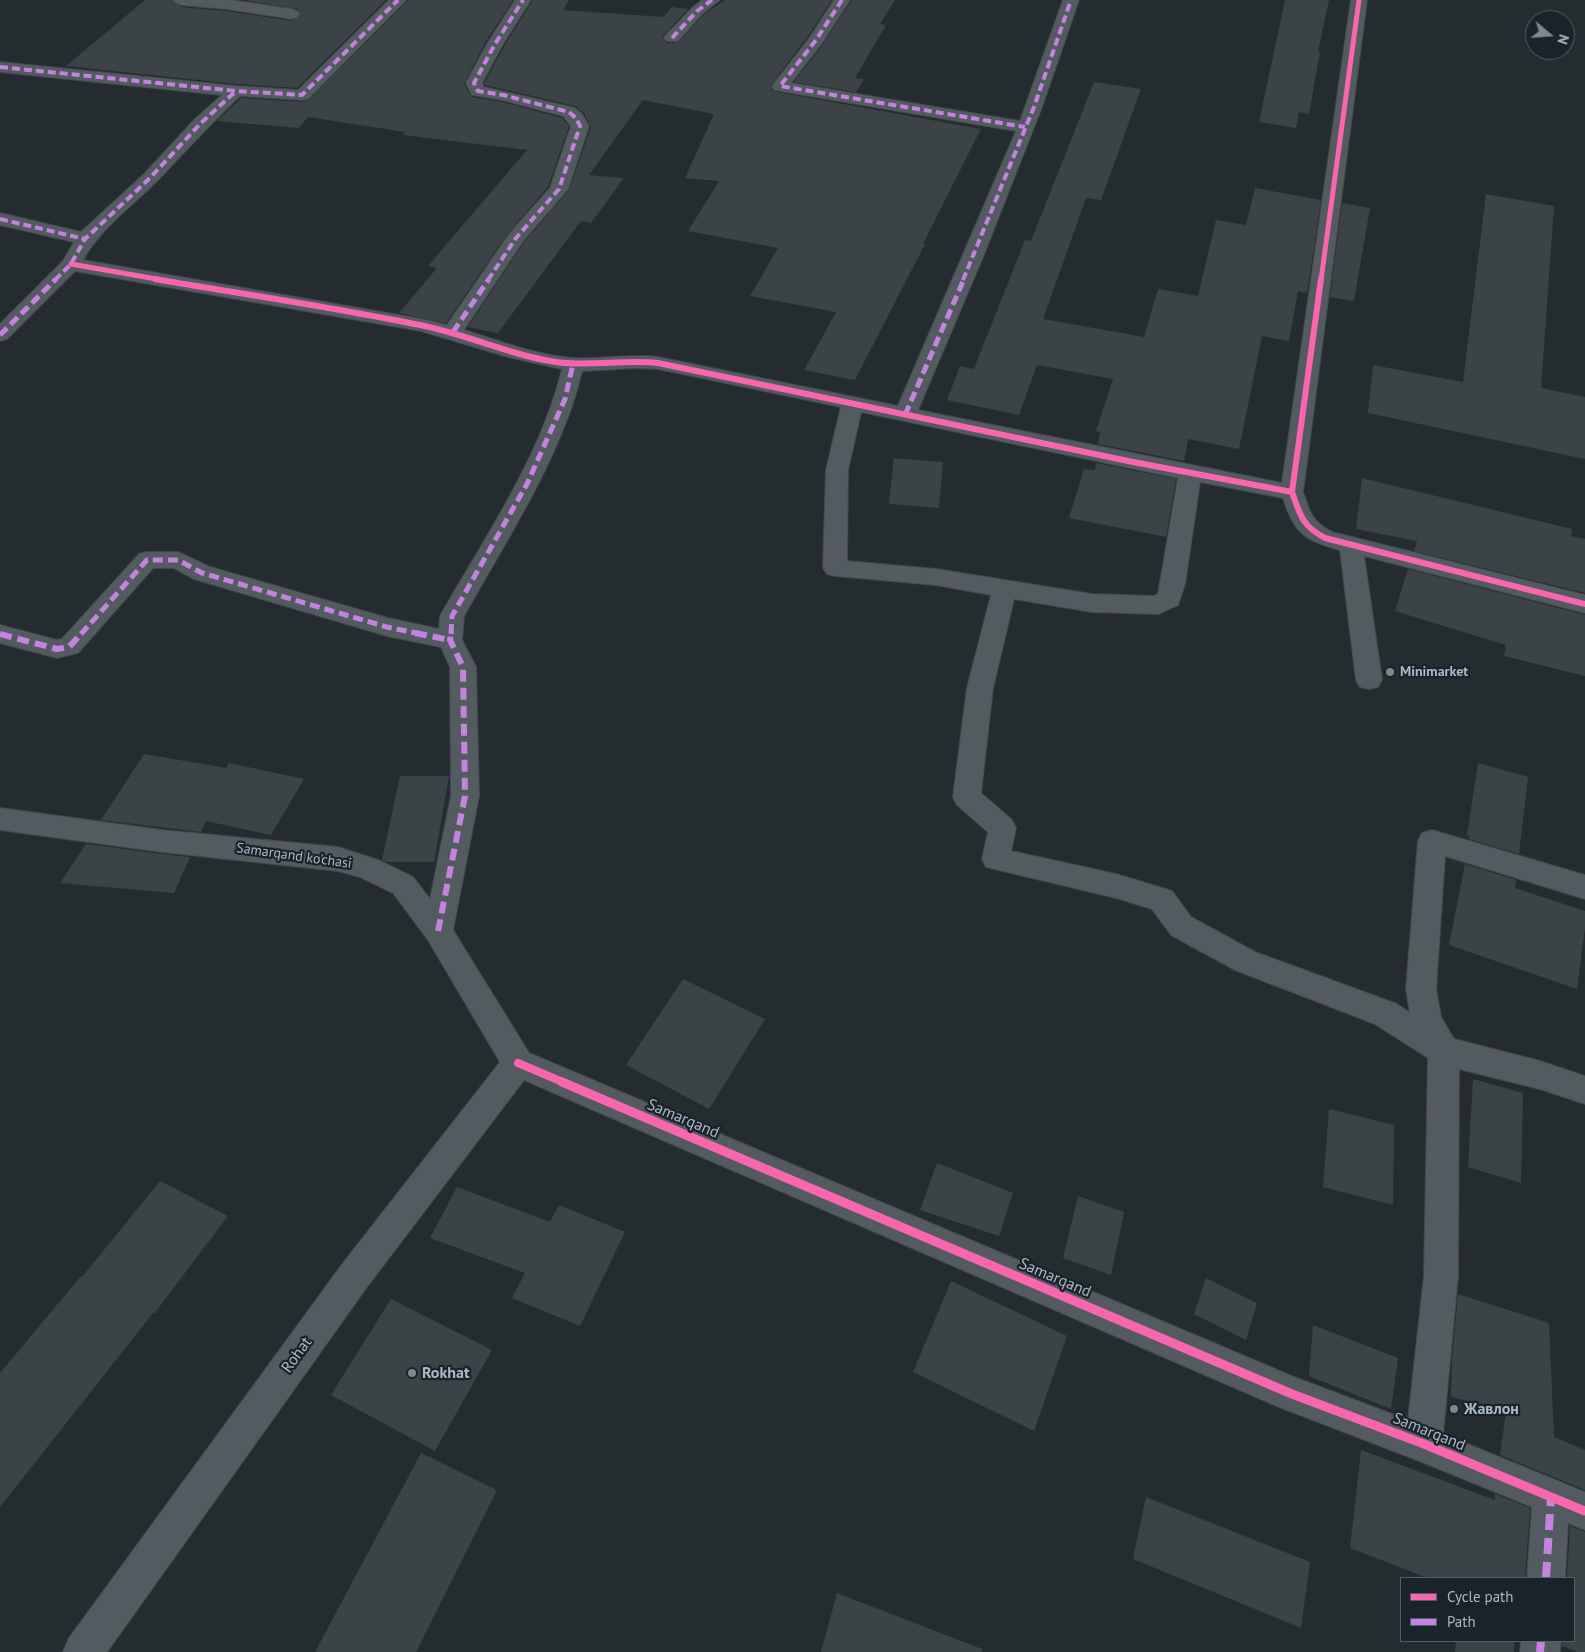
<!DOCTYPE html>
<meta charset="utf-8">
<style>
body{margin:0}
#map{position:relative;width:1585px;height:1652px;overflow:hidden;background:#242c30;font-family:"PT Sans",sans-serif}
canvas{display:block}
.legend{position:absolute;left:1400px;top:1577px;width:175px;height:65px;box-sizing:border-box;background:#18232b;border:1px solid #535f68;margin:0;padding:6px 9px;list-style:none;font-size:15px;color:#abb9c4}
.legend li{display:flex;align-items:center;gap:10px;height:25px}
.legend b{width:25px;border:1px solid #535f68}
.north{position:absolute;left:1525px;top:10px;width:50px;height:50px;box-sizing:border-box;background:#18232b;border:1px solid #535f68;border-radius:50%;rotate:108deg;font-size:14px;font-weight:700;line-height:20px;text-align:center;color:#abb9c4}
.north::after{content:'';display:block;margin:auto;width:18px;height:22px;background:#7c8890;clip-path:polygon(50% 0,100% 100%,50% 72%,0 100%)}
</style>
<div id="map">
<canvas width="1585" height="1652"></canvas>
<ul class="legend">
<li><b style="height:6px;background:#f766af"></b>Cycle path</li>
<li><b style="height:6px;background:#c483df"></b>Path</li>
</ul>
<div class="north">N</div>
</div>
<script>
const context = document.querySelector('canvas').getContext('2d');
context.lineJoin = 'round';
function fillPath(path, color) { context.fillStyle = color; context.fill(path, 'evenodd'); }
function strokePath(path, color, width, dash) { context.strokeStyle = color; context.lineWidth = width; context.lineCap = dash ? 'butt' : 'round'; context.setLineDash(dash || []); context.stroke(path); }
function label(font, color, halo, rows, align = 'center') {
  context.font = font + ' "PT Sans",sans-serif'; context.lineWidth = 4.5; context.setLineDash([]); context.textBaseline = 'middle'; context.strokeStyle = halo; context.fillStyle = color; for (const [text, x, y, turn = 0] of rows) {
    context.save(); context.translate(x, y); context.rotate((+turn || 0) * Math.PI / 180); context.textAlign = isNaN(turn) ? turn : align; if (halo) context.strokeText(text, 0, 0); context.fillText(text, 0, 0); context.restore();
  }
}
fillPath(new Path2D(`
 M 145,0 L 171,0 L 181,7 L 226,11 L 292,21 L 301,15 L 298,9 L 243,0 L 386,0 L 297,88 L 236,84 L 66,66 Z
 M 408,0 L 513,0 L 485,43 L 464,84 L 472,97 L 502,102 L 562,118 L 569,126 L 548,187 L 508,233 L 446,323 L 399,313 L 437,268 L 428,266 L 527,150 L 403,135 L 405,132 L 308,117 L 299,128 L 217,121 L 241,98 L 302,102 L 309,100 Z
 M 533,0 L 569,0 L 563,10 L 663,17 L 672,7 L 688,9 L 662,37 L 666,43 L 679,42 L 703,15 L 725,0 L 832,0 L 808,36 L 771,85 L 772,91 L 981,129 L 923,244 L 925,244 L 855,380 L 804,370 L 836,312 L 750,296 L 778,248 L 688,231 L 719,181 L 685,178 L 714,114 L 643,100 L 589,175 L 624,178 L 591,223 L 581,221 L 498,333 L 468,327 L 524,242 L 569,190 L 591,127 L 584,113 L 575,106 L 485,85 L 484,83 L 505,45 Z
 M 852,0 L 895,0 L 880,24 L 886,25 L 855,78 L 864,79 L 856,92 L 794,82 L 823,44 Z
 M 1285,0 L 1329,0 L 1318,52 L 1320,52 L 1309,114 L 1299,112 L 1296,128 L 1259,122 Z
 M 1094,82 L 1141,89 L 1101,200 L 1086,198 L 1043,319 L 1144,337 L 1158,289 L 1198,296 L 1216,220 L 1246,225 L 1255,188 L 1321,200 L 1307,293 L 1298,291 L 1289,341 L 1262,336 L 1239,449 L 1188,439 L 1184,461 L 1098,444 L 1100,432 L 1096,431 L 1113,379 L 1037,365 L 1019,415 L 947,400 L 960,366 L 974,369 L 1025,240 L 1031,241 Z
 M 1486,194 L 1554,206 L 1541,388 L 1585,397 L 1585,459 L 1368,413 L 1373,365 L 1463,382 Z
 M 1342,203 L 1370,208 L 1354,301 L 1330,297 Z
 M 894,458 L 943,462 L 939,508 L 889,504 Z
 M 1096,463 L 1176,479 L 1166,537 L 1069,518 L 1084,469 L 1095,470 Z
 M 1362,478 L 1572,529 L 1571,536 L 1585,539 L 1585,593 L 1414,551 L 1417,541 L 1356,529 Z
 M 1408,569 L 1585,615 L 1585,676 L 1504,656 L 1506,645 L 1395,611 Z
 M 144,754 L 226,768 L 229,763 L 304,779 L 271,835 L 206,821 L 201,832 L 101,820 Z
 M 1478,763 L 1528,777 L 1519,854 L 1469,839 L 1470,836 L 1467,835 Z
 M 400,776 L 449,776 L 434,862 L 386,862 L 382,860 Z
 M 86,844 L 162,854 L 190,857 L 174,893 L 60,883 Z
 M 1465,864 L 1516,880 L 1515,888 L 1585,911 L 1585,928 L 1577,989 L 1449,945 Z
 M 683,979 L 765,1019 L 709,1109 L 626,1065 Z
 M 1473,1079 L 1523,1093 L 1521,1183 L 1468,1167 Z
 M 1329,1109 L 1394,1125 L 1393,1205 L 1323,1187 Z
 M 937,1163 L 1013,1193 L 999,1236 L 920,1210 Z
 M 160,1181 L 228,1216 L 154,1314 L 153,1313 L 0,1507 L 0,1373 L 81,1276 L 82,1277 Z
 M 457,1187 L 550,1222 L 559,1205 L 625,1232 L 580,1326 L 512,1298 L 525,1273 L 430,1238 Z
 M 1078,1196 L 1124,1212 L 1111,1275 L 1063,1258 Z
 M 1206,1278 L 1257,1303 L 1246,1340 L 1194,1314 Z
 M 951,1281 L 1067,1336 L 1034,1431 L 913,1372 Z
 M 1458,1294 L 1549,1323 L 1554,1437 L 1585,1450 L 1585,1490 L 1500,1455 L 1506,1411 L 1451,1397 L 1452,1359 Z
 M 391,1299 L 492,1350 L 435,1451 L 331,1395 Z
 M 1313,1325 L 1398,1358 L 1391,1409 L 1309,1376 Z
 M 1361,1450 L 1495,1500 L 1495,1494 L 1530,1508 L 1525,1578 L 1428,1578 L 1350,1548 Z
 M 421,1453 L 497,1490 L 416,1652 L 315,1652 Z
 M 1146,1497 L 1310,1562 L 1301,1628 L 1133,1559 Z
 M 1570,1526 L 1585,1532 L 1585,1652 L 1578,1652 L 1562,1646 L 1563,1641 L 1574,1641 L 1574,1578 L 1567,1578 Z
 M 837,1593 L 982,1649 L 982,1652 L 821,1652 Z
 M 1456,1641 L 1514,1641 L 1514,1652 L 1455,1652 Z`), '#3c4347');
const minor = new Path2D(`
 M 173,0 L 230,0 L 292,9 L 297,11 L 300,14 L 297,17 L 292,19 L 226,9 L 181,5 L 176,3 Z
 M 389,0 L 406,0 L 308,99 L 302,100 L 240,96 C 210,124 184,153 156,182 C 131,207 100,229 83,260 L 422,319 L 447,325 L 509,234 L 550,188 L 571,126 L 563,116 L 502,100 L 472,95 L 466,83 L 487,44 L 515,0 L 531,0 L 503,44 L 482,83 L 484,87 L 575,108 L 582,114 L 589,126 L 568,189 L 523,241 L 464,330 C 500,341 536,355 573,358 C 601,360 629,353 658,357 L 898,406 L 1016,131 L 780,91 L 774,90 L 772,86 L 810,37 L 834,0 L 850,0 L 822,43 L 791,83 L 1020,121 L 1063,0 L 1079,0 L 1042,107 L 983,257 L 918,410 L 1282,483 L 1351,0 L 1367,0 L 1303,492 C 1310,513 1312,521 1332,532 L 1585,595 L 1585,613 L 1364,556 L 1382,680 L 1378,687 L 1369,689 L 1360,687 L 1356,680 L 1340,550 C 1305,541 1294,533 1283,498 L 1200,482 L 1185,584 L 1178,605 L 1158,614 L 1092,612 L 1014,599 L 993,688 L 981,793 L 1012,820 L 1016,828 L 1011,851 L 1116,874 L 1172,891 L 1191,917 L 1255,952 L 1397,1004 L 1410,1013 L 1406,989 L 1418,841 L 1422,833 L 1432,830 L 1585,875 L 1585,899 L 1445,856 L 1436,989 L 1441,1017 L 1454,1039 L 1540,1061 L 1585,1076 L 1585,1104 L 1540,1089 L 1459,1069 L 1458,1276 L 1443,1434 L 1585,1492 L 1585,1530 L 1568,1523 L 1565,1578 L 1527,1578 L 1532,1507 L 1422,1462 L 1279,1407 L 524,1080 L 367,1287 L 107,1652 L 63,1652 L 69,1638 L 343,1263 L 500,1062 L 428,940 L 393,893 L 360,877 L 338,871 L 162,852 L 0,830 L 0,808 L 162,830 L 338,847 L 378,860 L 413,877 L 430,899 L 451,796 L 450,667 L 441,647 L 387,636 L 194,579 L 174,568 L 153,568 L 78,653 L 57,658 L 0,643 L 0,625 L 57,640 L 62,639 L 139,554 L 147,552 L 178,552 L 210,567 L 388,618 L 439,629 L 440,616 C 484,539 541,456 562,369 L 508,357 L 421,331 L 75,271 L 7,339 L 0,341 L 0,324 L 63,261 L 74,242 L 0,225 L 0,213 L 81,232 L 144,174 L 195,119 L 222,95 L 0,72 L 0,62 L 236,86 L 298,90 ZM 637,368 L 658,369 L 841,407 L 826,470 L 823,568 L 827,574 L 835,576 L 936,585 L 991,595 L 967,688 L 953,797 L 957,805 L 988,832 L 982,859 L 986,867 L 1116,898 L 1152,909 L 1171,935 L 1235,970 L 1375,1024 L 1428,1058 L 1424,1276 L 1408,1420 L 1294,1377 L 529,1053 L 453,930 L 479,796 L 476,667 L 462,640 L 464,616 C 506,541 563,454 582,371 ZM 861,412 L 1178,478 L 1158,594 L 1154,596 L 1092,594 L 936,569 L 847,561 L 848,470 Z
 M 702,0 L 720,0 L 702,14 L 678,41 L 666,41 L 664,38 L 666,35 L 692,8 Z
 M 1521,1641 L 1561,1641 L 1560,1652 L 1520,1652 Z`);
strokePath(minor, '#42484b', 2);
fillPath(minor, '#535a60');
strokePath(new Path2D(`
 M 842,0 L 816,40 L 780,86 L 1025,127
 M 672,38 L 697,11 L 712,0
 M 0,67 L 236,91 L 302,95 L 398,0
 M 0,219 L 85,239
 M 55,280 L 71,264 L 85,239 L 150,178 L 201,123 L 236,91
 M 488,280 L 516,238 L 559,189 L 580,126 L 576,118 L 569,112 L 503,95 L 478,91 L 474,83 L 495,44 L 523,0
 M 963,280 L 1034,107 L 1071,0`), '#c483df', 4, [8, 4]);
strokePath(new Path2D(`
 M 453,332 L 489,279
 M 0,335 L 56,279
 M 905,415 L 964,279
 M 81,634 L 147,560 L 178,560 L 202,573 L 387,627 L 421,634
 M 451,634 L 452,616 L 527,484 L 565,399 L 573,364`), '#c483df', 5, [10, 5]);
strokePath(new Path2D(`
 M 415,633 L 450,640
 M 0,634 L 57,649 L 69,647 L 82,633
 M 438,931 L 465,796 L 463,667 L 450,640 L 451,633`), '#c483df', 6, [12, 6]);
strokePath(new Path2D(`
 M 1546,1578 L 1551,1496
 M 1540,1652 L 1541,1641`), '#c483df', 8, [16, 8]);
strokePath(new Path2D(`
 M 71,264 L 162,280
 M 1321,280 L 1359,0`), '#f766af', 5);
strokePath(new Path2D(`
 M 155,279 C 243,294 332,307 420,325 C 466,334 509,355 556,362 C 590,367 624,359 658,363 L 1133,462 L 1292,492
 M 1321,279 L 1292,492 C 1300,515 1302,526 1325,538 L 1585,604`), '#f766af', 6);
strokePath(new Path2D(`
 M 518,1063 L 565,1083`), '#f766af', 8);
strokePath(new Path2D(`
 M 562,1082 L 1292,1394 L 1424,1444 L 1585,1511`), '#f766af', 9);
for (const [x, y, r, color] of [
 [1390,672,5,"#7c8890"],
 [412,1373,5,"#7c8890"],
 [1454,1409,5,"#7c8890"]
]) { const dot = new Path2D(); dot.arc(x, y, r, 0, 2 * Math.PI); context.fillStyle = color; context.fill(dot); strokePath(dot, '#18232b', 2); }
label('bold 14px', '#abb9c4', '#18232b', [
 ["Minimarket",1400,672]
], 'left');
label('14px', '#abb9c4', '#18232b', [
 ["Samarqand ko'chasi",294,856,8]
]);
label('16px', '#abb9c4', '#18232b', [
 ["Samarqand",683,1119,23],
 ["Samarqand",1055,1278,23],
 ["Rohat",297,1355,-54],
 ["Samarqand",1429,1432,22]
]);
label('bold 16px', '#abb9c4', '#18232b', [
 ["Rokhat",422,1373],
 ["Жавлон",1464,1409]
], 'left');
</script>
